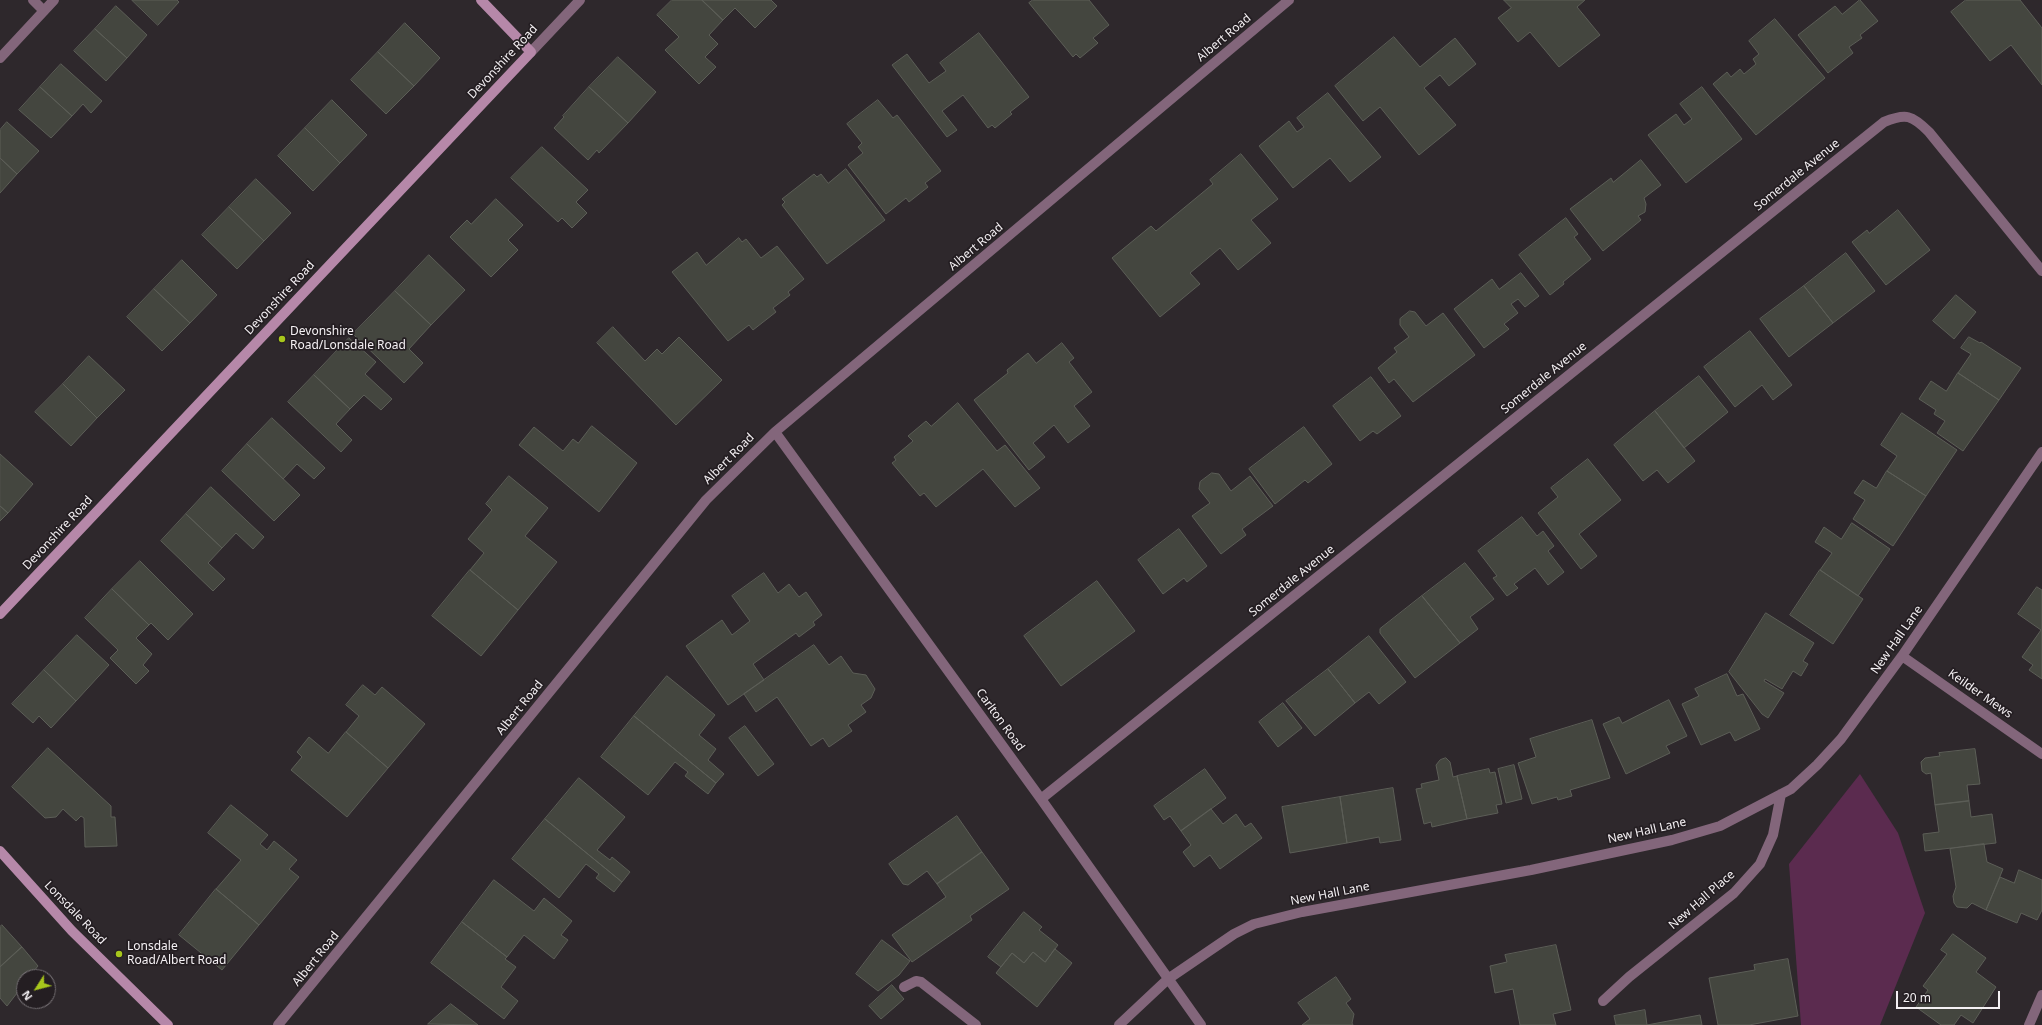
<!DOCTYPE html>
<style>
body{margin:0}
#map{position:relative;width:2042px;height:1025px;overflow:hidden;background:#2e282c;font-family:"Noto Sans",sans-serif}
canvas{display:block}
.north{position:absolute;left:16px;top:969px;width:40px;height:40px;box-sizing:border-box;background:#241e22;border:1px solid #777276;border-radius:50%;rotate:234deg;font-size:11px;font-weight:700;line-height:16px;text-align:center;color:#f4f0f3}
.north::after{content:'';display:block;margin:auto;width:14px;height:18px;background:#a8c71c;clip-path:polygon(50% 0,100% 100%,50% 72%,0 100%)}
.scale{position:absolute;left:1896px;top:991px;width:104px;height:18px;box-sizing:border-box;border:2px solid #f4f0f3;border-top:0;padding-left:5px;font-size:12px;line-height:14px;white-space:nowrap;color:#f4f0f3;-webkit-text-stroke:3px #241e22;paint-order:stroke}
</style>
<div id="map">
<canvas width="2042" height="1025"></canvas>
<div class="north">N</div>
<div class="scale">20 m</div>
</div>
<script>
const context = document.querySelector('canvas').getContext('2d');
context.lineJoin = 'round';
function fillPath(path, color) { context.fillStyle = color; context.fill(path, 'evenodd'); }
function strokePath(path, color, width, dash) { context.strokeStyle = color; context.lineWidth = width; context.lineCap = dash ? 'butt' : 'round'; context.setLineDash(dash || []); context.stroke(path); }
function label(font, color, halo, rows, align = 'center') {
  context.font = font + ' "Noto Sans",sans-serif'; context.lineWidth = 3.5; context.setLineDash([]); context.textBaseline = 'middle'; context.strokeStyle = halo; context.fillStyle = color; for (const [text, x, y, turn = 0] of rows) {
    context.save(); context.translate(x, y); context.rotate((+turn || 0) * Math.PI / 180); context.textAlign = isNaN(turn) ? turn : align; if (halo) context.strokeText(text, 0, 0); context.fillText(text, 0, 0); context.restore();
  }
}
fillPath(new Path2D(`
 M 1860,774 L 1898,833 L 1925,913 L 1880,1025 L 1801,1025 L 1789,864 Z`), '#5b2b4f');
const building = new Path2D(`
 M 132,0 L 177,0 L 179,2 L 158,25 Z
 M 672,0 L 702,0 L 723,20 L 709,35 L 718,44 L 705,57 L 716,67 L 699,84 L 665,50 L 679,37 L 657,15 Z
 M 702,0 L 771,0 L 777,6 L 755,28 L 735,8 L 723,20 Z
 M 1033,0 L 1089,0 L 1109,25 L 1093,38 L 1098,43 L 1080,58 L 1076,54 L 1073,57 L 1029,3 Z
 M 1504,0 L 1585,0 L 1577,7 L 1600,35 L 1559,67 L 1530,32 L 1518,42 L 1498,18 L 1511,8 Z
 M 1860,0 L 1878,21 L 1860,35 L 1862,38 L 1849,47 L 1853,53 L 1828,73 L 1798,35 L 1835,6 L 1842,14 Z
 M 1966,0 L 2020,0 L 2042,28 L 2042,85 L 2011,45 L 1990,61 L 1951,12 Z
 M 116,6 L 147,35 L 127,58 L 95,29 Z
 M 1775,19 L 1825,78 L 1756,135 L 1713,84 L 1727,72 L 1731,77 L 1740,69 L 1744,74 L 1756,64 L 1753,59 L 1759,54 L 1749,41 Z
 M 405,23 L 440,58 L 414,86 L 378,52 Z
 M 95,29 L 127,58 L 106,81 L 74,51 Z
 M 979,33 L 1029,97 L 1010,112 L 1012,114 L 995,128 L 992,125 L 988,128 L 963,95 L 942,111 L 957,130 L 947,137 L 892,65 L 907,54 L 929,83 L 946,71 L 940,63 Z
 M 1394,37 L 1420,67 L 1455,38 L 1476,64 L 1449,86 L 1440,75 L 1424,88 L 1456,125 L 1419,155 L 1380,107 L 1363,121 L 1335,86 Z
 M 378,52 L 414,86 L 386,114 L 351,80 Z
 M 618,57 L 656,92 L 628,123 L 589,87 Z
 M 61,64 L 102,101 L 91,113 L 83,104 L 72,116 L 40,87 Z
 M 40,87 L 72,116 L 51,138 L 19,110 Z
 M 589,87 L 628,123 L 599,153 L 597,150 L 588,160 L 554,128 L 564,117 L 563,116 Z
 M 1702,87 L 1742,139 L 1686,183 L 1648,135 L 1676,114 L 1684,125 L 1692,119 L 1680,104 Z
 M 1328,93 L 1381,157 L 1350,182 L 1330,158 L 1293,188 L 1259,146 L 1289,121 L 1297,132 L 1304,127 L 1297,118 Z
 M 332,100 L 367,135 L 340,163 L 305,128 Z
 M 878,100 L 893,118 L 897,115 L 941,171 L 925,183 L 928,187 L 909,202 L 906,198 L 886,214 L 848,165 L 863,153 L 858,147 L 862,143 L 847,124 Z
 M 7,122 L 39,151 L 17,174 L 0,158 L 0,130 Z
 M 305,128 L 340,163 L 313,191 L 278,156 Z
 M 542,147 L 588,190 L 576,202 L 587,213 L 572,228 L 562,218 L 558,222 L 511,178 Z
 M 1241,154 L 1278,199 L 1251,220 L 1271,243 L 1238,270 L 1220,248 L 1190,273 L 1200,284 L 1160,317 L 1112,258 L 1151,226 L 1156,231 L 1213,184 L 1210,180 Z
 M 0,158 L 17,174 L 0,193 Z
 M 1641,160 L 1661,185 L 1644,198 L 1646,204 L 1645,212 L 1638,216 L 1641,220 L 1603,251 L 1570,209 L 1611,178 L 1613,182 Z
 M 846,169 L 885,220 L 827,264 L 782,205 L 785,202 L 782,199 L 814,174 L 817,177 L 821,174 L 828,183 Z
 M 256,179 L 291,213 L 264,241 L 229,207 Z
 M 496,199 L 523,225 L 508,240 L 518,250 L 491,277 L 450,237 L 467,220 L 471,224 Z
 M 229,207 L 264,241 L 237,269 L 202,235 Z
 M 1898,210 L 1930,250 L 1886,285 L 1852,242 L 1867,230 L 1869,233 Z
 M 1566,218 L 1578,234 L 1574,237 L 1591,259 L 1563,282 L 1564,284 L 1550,295 L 1519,255 Z
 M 739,238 L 742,242 L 746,239 L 761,258 L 777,246 L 804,279 L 788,292 L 790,295 L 773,308 L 776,312 L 753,330 L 749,325 L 728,341 L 672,272 L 697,252 L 706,265 Z
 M 1846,253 L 1875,291 L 1833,323 L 1804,286 Z
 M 429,255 L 465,290 L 431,325 L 395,291 Z
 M 182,260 L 217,295 L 190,323 L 154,289 Z
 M 1521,273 L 1539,296 L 1525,307 L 1518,299 L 1511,304 L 1518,313 L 1504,324 L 1509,329 L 1484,348 L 1454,309 L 1492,279 L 1499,289 Z
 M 1804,286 L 1833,323 L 1789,357 L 1760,319 Z
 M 154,289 L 190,323 L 162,351 L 127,317 Z
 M 395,291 L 431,325 L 409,349 L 423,363 L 404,383 L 353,334 Z
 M 1956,295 L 1976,312 L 1954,339 L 1933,321 Z
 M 1410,311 L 1415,312 L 1426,326 L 1443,313 L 1475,355 L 1413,402 L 1394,379 L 1389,383 L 1378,368 L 1397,352 L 1394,348 L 1409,337 L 1400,325 L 1400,319 Z
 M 613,327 L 645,361 L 657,349 L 662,354 L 679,337 L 722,380 L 676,425 L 597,343 Z
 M 1750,331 L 1792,385 L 1773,400 L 1762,385 L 1735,407 L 1704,367 Z
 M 1969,337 L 1980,343 L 1981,342 L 2021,368 L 1999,400 L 1958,373 L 1971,354 L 1961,348 Z
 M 349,338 L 376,362 L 365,374 L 392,399 L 381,410 L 364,395 L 350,409 L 314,375 Z
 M 1062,343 L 1074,358 L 1069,362 L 1092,392 L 1074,406 L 1090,426 L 1068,443 L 1054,425 L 1033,443 L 1045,457 L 1029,470 L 974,400 L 1008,373 L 1007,370 L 1028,353 L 1036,363 Z
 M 89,356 L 125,390 L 97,418 L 63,384 Z
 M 1958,373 L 1999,400 L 1963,451 L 1937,433 L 1945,421 L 1934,414 L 1936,410 L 1919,399 L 1931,381 L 1946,391 Z
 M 314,375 L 350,409 L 336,424 L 352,440 L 341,452 L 288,402 Z
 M 1699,376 L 1728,412 L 1684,448 L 1655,411 Z
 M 1371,377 L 1401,416 L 1377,434 L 1373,431 L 1360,441 L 1333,406 Z
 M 63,384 L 97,418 L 71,446 L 35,412 Z
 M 958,403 L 997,451 L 1005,445 L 1040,488 L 1015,507 L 983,469 L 936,507 L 924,493 L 920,496 L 892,463 L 896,460 L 894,457 L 913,441 L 908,436 L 926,421 L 931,426 Z
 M 1655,411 L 1695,461 L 1668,483 L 1657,470 L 1643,481 L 1614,445 Z
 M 1902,413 L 1957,450 L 1926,496 L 1887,471 L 1897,456 L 1881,445 Z
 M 272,418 L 325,468 L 314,479 L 297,464 L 283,479 L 247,444 Z
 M 592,426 L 637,463 L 599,512 L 519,445 L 534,427 L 563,451 L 573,439 L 578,443 Z
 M 1304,427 L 1332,464 L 1308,483 L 1305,480 L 1275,504 L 1249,469 Z
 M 247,444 L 300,495 L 274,521 L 222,471 Z
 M 0,454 L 33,484 L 8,513 L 0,506 Z
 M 1588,459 L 1621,500 L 1579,534 L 1597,556 L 1581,569 L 1538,513 L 1558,497 L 1551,488 Z
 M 1887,471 L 1926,496 L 1893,546 L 1853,519 L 1865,500 L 1854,493 L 1863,480 L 1876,488 Z
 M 1212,473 L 1219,474 L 1231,491 L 1250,476 L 1273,506 L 1242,529 L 1246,535 L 1221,554 L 1192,516 L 1210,503 L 1199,489 L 1200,482 Z
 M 509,476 L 548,508 L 525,536 L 557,562 L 518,610 L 470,570 L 484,553 L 468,539 L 492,510 L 486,504 Z
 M 211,487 L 264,537 L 253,549 L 236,533 L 222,548 L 186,514 Z
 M 0,506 L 8,513 L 0,521 Z
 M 186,514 L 222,548 L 208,563 L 225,579 L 213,591 L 161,541 Z
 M 1522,517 L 1537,536 L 1543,531 L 1554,546 L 1548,551 L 1564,572 L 1548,585 L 1535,568 L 1514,584 L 1518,588 L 1507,596 L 1493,578 L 1497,576 L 1478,551 Z
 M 1852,523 L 1890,549 L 1858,596 L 1820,570 L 1832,553 L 1815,542 L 1824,527 L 1841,539 Z
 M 1179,529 L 1207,566 L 1187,582 L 1184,578 L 1163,594 L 1138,560 Z
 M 140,561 L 193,614 L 168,640 L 151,623 L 149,625 L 112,589 Z
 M 1465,563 L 1494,599 L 1470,617 L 1478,629 L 1460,643 L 1422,596 Z
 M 470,570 L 518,610 L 481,656 L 432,616 Z
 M 1820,570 L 1863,599 L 1833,644 L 1790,615 Z
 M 764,573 L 778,593 L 789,584 L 799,597 L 806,592 L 822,615 L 813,622 L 815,625 L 799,637 L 796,633 L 753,664 L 764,680 L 728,705 L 686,646 L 722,620 L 732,635 L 750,621 L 732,596 Z
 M 1097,581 L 1135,631 L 1061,686 L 1024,636 Z
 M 2037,587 L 2042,590 L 2042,679 L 2029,670 L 2033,665 L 2022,657 L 2041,630 L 2018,614 Z
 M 112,589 L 149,625 L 136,638 L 152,654 L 143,665 L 149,671 L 136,684 L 110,658 L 118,650 L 85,618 Z
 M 1422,596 L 1460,643 L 1415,678 L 1380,633 L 1380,629 Z
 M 1766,613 L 1814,643 L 1803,661 L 1808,664 L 1801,676 L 1793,671 L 1782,689 L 1765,679 L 1764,681 L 1784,693 L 1768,718 L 1762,714 L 1729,672 Z
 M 77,635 L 109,665 L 76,701 L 44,670 Z
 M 1369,636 L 1406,682 L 1379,704 L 1369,692 L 1355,703 L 1328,669 Z
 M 814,645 L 829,665 L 841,656 L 853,673 L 866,675 L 875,689 L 871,698 L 861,705 L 866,712 L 848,725 L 852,731 L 829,747 L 823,738 L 811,746 L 777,697 L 756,712 L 744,694 Z
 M 1328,669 L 1355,703 L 1315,736 L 1286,701 Z
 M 44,670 L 76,701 L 51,728 L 39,716 L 33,723 L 12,704 Z
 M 1727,674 L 1737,696 L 1743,694 L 1760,729 L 1735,741 L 1730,732 L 1701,745 L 1682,704 L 1699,696 L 1695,689 Z
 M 667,676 L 715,715 L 699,735 L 716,749 L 708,760 L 724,774 L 716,783 L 634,716 Z
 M 363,685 L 375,695 L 382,687 L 425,724 L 388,768 L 346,732 L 359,716 L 346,705 Z
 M 1669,700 L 1687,736 L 1666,746 L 1670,753 L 1626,774 L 1603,724 L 1619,717 L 1622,723 Z
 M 1283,703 L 1302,728 L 1278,747 L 1259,722 Z
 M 634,716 L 716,783 L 708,794 L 685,776 L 688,772 L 675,762 L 648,795 L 601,757 Z
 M 1592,720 L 1610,778 L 1570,790 L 1572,796 L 1558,800 L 1557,797 L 1532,804 L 1518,763 L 1536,757 L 1530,739 Z
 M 745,726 L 774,764 L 758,776 L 729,738 Z
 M 346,732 L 388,768 L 347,817 L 291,770 L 302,757 L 297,752 L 309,737 L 328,753 Z
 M 48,748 L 111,806 L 111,817 L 115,817 L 117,846 L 85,847 L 84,818 L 81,816 L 76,821 L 63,809 L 56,817 L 45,818 L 12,787 Z
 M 1975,749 L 1980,784 L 1967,785 L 1969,801 L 1935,805 L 1931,773 L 1926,774 L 1922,771 L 1921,762 L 1925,758 L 1940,756 L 1939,753 Z
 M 1446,758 L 1450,762 L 1453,777 L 1457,776 L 1467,819 L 1432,827 L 1431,822 L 1424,824 L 1416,789 L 1422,788 L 1421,784 L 1439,780 L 1436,765 L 1440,760 Z
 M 1514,765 L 1522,799 L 1506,803 L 1498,769 Z
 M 1205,769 L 1226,798 L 1181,831 L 1170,816 L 1164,820 L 1154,806 Z
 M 1489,769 L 1490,773 L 1495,772 L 1502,804 L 1496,805 L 1498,813 L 1467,819 L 1457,776 Z
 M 579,778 L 625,817 L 597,850 L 610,860 L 612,857 L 630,872 L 622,882 L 545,819 Z
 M 1393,788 L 1401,840 L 1380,843 L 1379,837 L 1347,843 L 1340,797 Z
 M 1340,797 L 1347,843 L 1290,853 L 1282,807 Z
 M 1969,801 L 1971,817 L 1992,814 L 1996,843 L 1925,851 L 1923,834 L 1939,832 L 1935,805 Z
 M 231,805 L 268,835 L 260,844 L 267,850 L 274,841 L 297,860 L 289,869 L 299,877 L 259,925 L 216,889 L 241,860 L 208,833 Z
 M 1211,809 L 1223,824 L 1236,814 L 1245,827 L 1251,823 L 1262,838 L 1220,869 L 1210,855 L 1194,867 L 1183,852 L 1191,845 L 1181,831 Z
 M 957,816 L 982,852 L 937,884 L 927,871 L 908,885 L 903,884 L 889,864 Z
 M 545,819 L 622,882 L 614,892 L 596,878 L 599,874 L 586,864 L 559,898 L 512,859 Z
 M 1984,844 L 1987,862 L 2003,869 L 1986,910 L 1972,903 L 1967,908 L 1957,907 L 1954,903 L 1953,896 L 1956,887 L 1950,849 Z
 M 982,852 L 1009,889 L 970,916 L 972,920 L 912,962 L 892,935 L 946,897 L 937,884 Z
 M 2019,870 L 2042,880 L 2042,910 L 2037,920 L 2021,913 L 2017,923 L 1986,910 L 2000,877 L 2014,883 Z
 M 494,880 L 534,911 L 544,898 L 572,921 L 561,935 L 568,940 L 554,959 L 524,935 L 507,957 L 462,922 Z
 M 216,889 L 259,925 L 222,970 L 179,935 Z
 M 1024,912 L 1042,927 L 1039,930 L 1058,945 L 1045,962 L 1033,952 L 1024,963 L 1012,953 L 1001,967 L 988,957 Z
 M 462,922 L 507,957 L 505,959 L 516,967 L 501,987 L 518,1001 L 504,1019 L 431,963 Z
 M 2,925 L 22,947 L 0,967 L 0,927 Z
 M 1953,934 L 1986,958 L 1976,972 L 1996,987 L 1973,1023 L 1961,1015 L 1954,1025 L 1941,1025 L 1916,1007 L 1928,990 L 1923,986 L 1947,954 L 1941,950 Z
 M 882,940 L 910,961 L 899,975 L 878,991 L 856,974 Z
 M 1556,945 L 1571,1010 L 1553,1014 L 1556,1025 L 1520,1025 L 1513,989 L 1495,993 L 1490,966 L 1507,962 L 1505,955 Z
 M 22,947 L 38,966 L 29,977 L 24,977 L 24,984 L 7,1006 L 0,998 L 0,967 Z
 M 1055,949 L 1072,963 L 1037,1007 L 996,973 L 1012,953 L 1024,963 L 1033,952 L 1045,962 Z
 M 1788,959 L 1798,1016 L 1749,1025 L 1718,1025 L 1709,978 L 1755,970 L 1754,965 Z
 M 1336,977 L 1351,999 L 1346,1003 L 1354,1014 L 1352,1023 L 1353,1025 L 1302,1025 L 1310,1019 L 1298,1003 Z
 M 892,985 L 904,999 L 881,1019 L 869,1006 Z
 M 451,1004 L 478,1025 L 428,1024 Z
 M 1645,1010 L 1647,1025 L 1700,1015 L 1702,1025 L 1616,1025 L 1614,1016 Z`);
fillPath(building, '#44463f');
strokePath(building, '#5c5e57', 1);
strokePath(new Path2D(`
 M 904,987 L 916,981 L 921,982 L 976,1025`), '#83667b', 10);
strokePath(new Path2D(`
 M 33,0 L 44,11
 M 531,52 L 580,0
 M 0,58 L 54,0
 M 775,432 L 1041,799 L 1201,1025
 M 1902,656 L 2042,754
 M 1041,799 L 1884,122 C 1906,113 1912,115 1929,132 L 2042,271
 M 1603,1001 L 1629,977 L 1734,893 L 1760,864 L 1773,835 L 1781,794
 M 278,1025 L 706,500 L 775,432 L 1289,0
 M 1119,1025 L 1168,979 L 1234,934 L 1254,924 L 1302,912 L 1531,870 L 1672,840 L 1720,826 L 1791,789 L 1817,765 L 1841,739 L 1902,656 L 2042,452
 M 2029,1025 L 2042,995`), '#83667b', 10);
strokePath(new Path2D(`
 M 0,614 L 531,52 L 481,0
 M 0,851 L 72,931 L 168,1025`), '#b688a9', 10);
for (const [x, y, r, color] of [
 [282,339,4,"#a8c71c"],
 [119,954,4,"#a8c71c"]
]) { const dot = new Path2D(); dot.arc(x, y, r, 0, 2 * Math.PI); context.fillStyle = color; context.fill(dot); strokePath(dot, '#241e22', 1.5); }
label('12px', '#f4f0f3', '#241e22', [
 ["Albert Road",1224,38,-40],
 ["Devonshire Road",503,62,-47],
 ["Somerdale Avenue",1797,175,-39],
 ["Albert Road",976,247,-40],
 ["Devonshire Road",280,298,-47],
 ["Somerdale Avenue",1544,378,-39],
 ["Albert Road",729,459,-45],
 ["Devonshire Road",58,533,-47],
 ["Somerdale Avenue",1292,581,-39],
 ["New Hall Lane",1897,640,-55],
 ["Keilder Mews",1980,694,35],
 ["Albert Road",520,708,-51],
 ["Carlton Road",1000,720,54],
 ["New Hall Lane",1647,831,-13],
 ["New Hall Lane",1330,894,-11],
 ["New Hall Place",1702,900,-41],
 ["Lonsdale Road",75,913,46],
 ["Albert Road",316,959,-51]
]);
label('12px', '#f4f0f3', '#241e22', [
 ["Devonshire",290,332],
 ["Road/Lonsdale Road",290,346],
 ["Lonsdale",127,947],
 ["Road/Albert Road",127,961]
], 'left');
</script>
